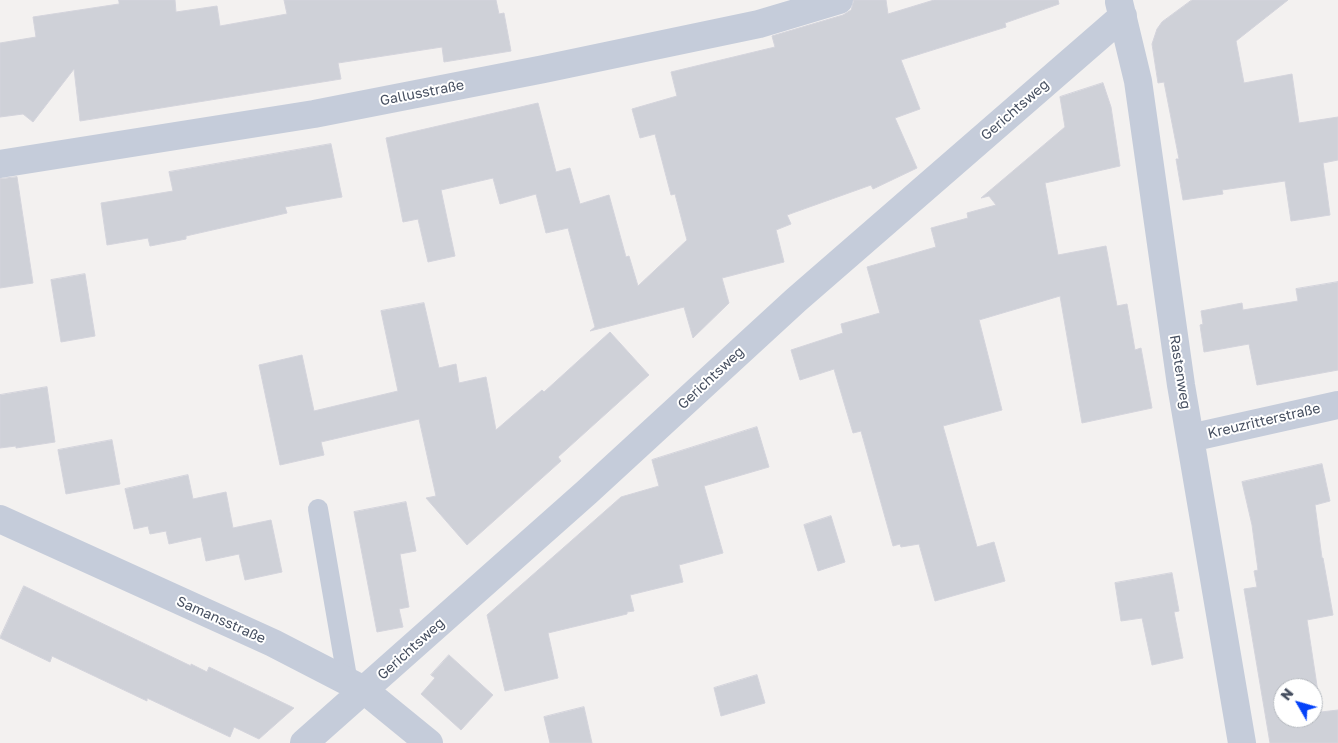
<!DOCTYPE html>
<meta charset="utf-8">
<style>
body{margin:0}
#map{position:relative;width:1338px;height:743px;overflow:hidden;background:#f3f1f0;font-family:"Golos Text",sans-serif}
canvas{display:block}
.north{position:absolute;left:1273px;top:678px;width:50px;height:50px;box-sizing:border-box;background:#fff;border:1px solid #b5b9bf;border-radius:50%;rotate:308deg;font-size:14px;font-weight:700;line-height:20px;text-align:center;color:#464f60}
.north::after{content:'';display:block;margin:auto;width:18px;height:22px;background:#0442f9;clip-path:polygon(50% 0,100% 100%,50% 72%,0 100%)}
</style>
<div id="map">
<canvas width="1338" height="743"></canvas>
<div class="north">N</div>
</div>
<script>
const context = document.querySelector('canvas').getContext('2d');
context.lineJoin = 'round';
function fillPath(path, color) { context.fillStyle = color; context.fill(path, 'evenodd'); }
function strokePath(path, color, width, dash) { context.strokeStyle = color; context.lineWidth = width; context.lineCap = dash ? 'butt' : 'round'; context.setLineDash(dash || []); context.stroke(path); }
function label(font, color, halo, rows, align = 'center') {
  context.font = font + ' "Golos Text",sans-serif'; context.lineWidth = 4; context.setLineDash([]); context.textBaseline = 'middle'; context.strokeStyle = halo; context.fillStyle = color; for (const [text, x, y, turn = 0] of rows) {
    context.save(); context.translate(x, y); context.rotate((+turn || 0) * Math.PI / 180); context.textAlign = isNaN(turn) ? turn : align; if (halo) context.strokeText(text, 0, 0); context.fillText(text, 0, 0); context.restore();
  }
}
const building = new Path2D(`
 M 119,0 L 175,0 L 176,12 L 217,6 L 220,26 L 287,14 L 284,0 L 496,0 L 499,14 L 504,13 L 511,51 L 444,62 L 442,47 L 338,63 L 341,79 L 80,121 L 74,69 L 33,122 L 23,114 L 0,117 L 0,43 L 36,37 L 33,17 L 119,4 Z
 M 854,0 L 886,0 L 888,14 L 934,0 L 1058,0 L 1059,4 L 1005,23 L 1006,27 L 901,60 L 920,109 L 895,118 L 917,168 L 873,189 L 871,185 L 787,215 L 791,224 L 776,230 L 784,262 L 722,278 L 729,303 L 693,338 L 684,307 L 590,331 L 595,327 L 568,228 L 546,233 L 536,194 L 500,204 L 493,178 L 441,190 L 455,256 L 428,262 L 418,219 L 403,222 L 386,138 L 538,103 L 556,172 L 570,168 L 580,204 L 609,195 L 626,257 L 629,256 L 638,286 L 687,240 L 675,194 L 671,195 L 655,134 L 640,138 L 632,109 L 677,96 L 671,72 L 775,47 L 772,36 L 843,15 L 851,10 Z
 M 1192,0 L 1288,0 L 1236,41 L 1244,83 L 1292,74 L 1299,123 L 1338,117 L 1338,160 L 1323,163 L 1330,215 L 1291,221 L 1285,181 L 1222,190 L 1223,194 L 1183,200 L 1176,159 L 1179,159 L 1164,82 L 1158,83 L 1152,44 L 1157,29 L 1162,22 Z
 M 1103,83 L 1111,107 L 1120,166 L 1045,183 L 1058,255 L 1106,246 L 1117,306 L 1127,304 L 1135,350 L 1141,348 L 1152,408 L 1082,423 L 1060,296 L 979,320 L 1002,410 L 943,426 L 977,547 L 994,542 L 1005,581 L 935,601 L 919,544 L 901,547 L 900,544 L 893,546 L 861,431 L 853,433 L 834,369 L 800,380 L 791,350 L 843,333 L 841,324 L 880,313 L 867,267 L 936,247 L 931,228 L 968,218 L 967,213 L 996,205 L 989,196 L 981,198 L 1065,127 L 1060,97 Z
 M 331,144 L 342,197 L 285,207 L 287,213 L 186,236 L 186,239 L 150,246 L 148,238 L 107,245 L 101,203 L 173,191 L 169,172 Z
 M 17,177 L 33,283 L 0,288 L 0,179 Z
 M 85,274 L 95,336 L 61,342 L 51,280 Z
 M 1338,282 L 1338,370 L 1257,385 L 1249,344 L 1204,352 L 1200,325 L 1203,324 L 1201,311 L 1242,303 L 1243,310 L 1298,301 L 1296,289 Z
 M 424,303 L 439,368 L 456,364 L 459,383 L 486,377 L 496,430 L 542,390 L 544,392 L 610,332 L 649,375 L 558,457 L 561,461 L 467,545 L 426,498 L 436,496 L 419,419 L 321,442 L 324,455 L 280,465 L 259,365 L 302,355 L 314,411 L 398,391 L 381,311 Z
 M 47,387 L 55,442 L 16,448 L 16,446 L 0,448 L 0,395 Z
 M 757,427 L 769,467 L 704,486 L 723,553 L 679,565 L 683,582 L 630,595 L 634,611 L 627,612 L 627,614 L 548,633 L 558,678 L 505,691 L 487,615 L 621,497 L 659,486 L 652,460 Z
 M 112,440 L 120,484 L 66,494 L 58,450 Z
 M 1322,464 L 1330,501 L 1315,505 L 1322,558 L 1323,558 L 1333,615 L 1307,620 L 1321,712 L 1338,710 L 1338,743 L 1270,743 L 1244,589 L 1257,587 L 1254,571 L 1258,570 L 1252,525 L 1242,482 ZM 1283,688 L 1313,688 L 1313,718 L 1283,718 Z
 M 188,475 L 193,499 L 226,492 L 233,528 L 271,520 L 282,572 L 245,580 L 239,554 L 206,561 L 201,537 L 169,544 L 166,531 L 150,534 L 148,526 L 134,529 L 125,489 Z
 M 406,502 L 416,551 L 400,554 L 409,607 L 399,609 L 403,627 L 377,632 L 354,512 Z
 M 831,516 L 845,562 L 818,571 L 804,525 Z
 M 1172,573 L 1179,611 L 1174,612 L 1183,658 L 1152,665 L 1142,618 L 1121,621 L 1115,583 Z
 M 24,586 L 191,666 L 191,664 L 207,672 L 209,667 L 294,708 L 259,739 L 234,727 L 230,737 L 147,698 L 147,701 L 52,656 L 50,662 L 0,638 Z
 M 449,655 L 493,695 L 461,730 L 421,694 L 435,678 L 431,675 Z
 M 757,675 L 765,703 L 721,716 L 714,688 Z
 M 584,707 L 592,743 L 550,743 L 544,717 Z`);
fillPath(building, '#cfd1d8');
strokePath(building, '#d4d4dc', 1);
strokePath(new Path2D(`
 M 318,509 L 348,683`), '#c5ccda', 20);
strokePath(new Path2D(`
 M 1119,2 L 1138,81 L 1181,385 L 1242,743
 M 0,164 L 314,114 L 544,69 L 759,24 L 839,0
 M 1190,438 L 1338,405
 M 0,519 L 273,643 L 364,690 L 429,743
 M 304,743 L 587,492 L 796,300 L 1123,16`), '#c5ccda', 28);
label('14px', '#464f60', '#fff', [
 ["Gallusstraße",422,93,-11],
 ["Gerichtsweg",1015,110,-41],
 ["Rastenweg",1180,372,81],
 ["Gerichtsweg",711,378,-43],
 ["Kreuzritterstraße",1264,421,-13],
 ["Samansstraße",221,620,24],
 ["Gerichtsweg",411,649,-42]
]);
</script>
